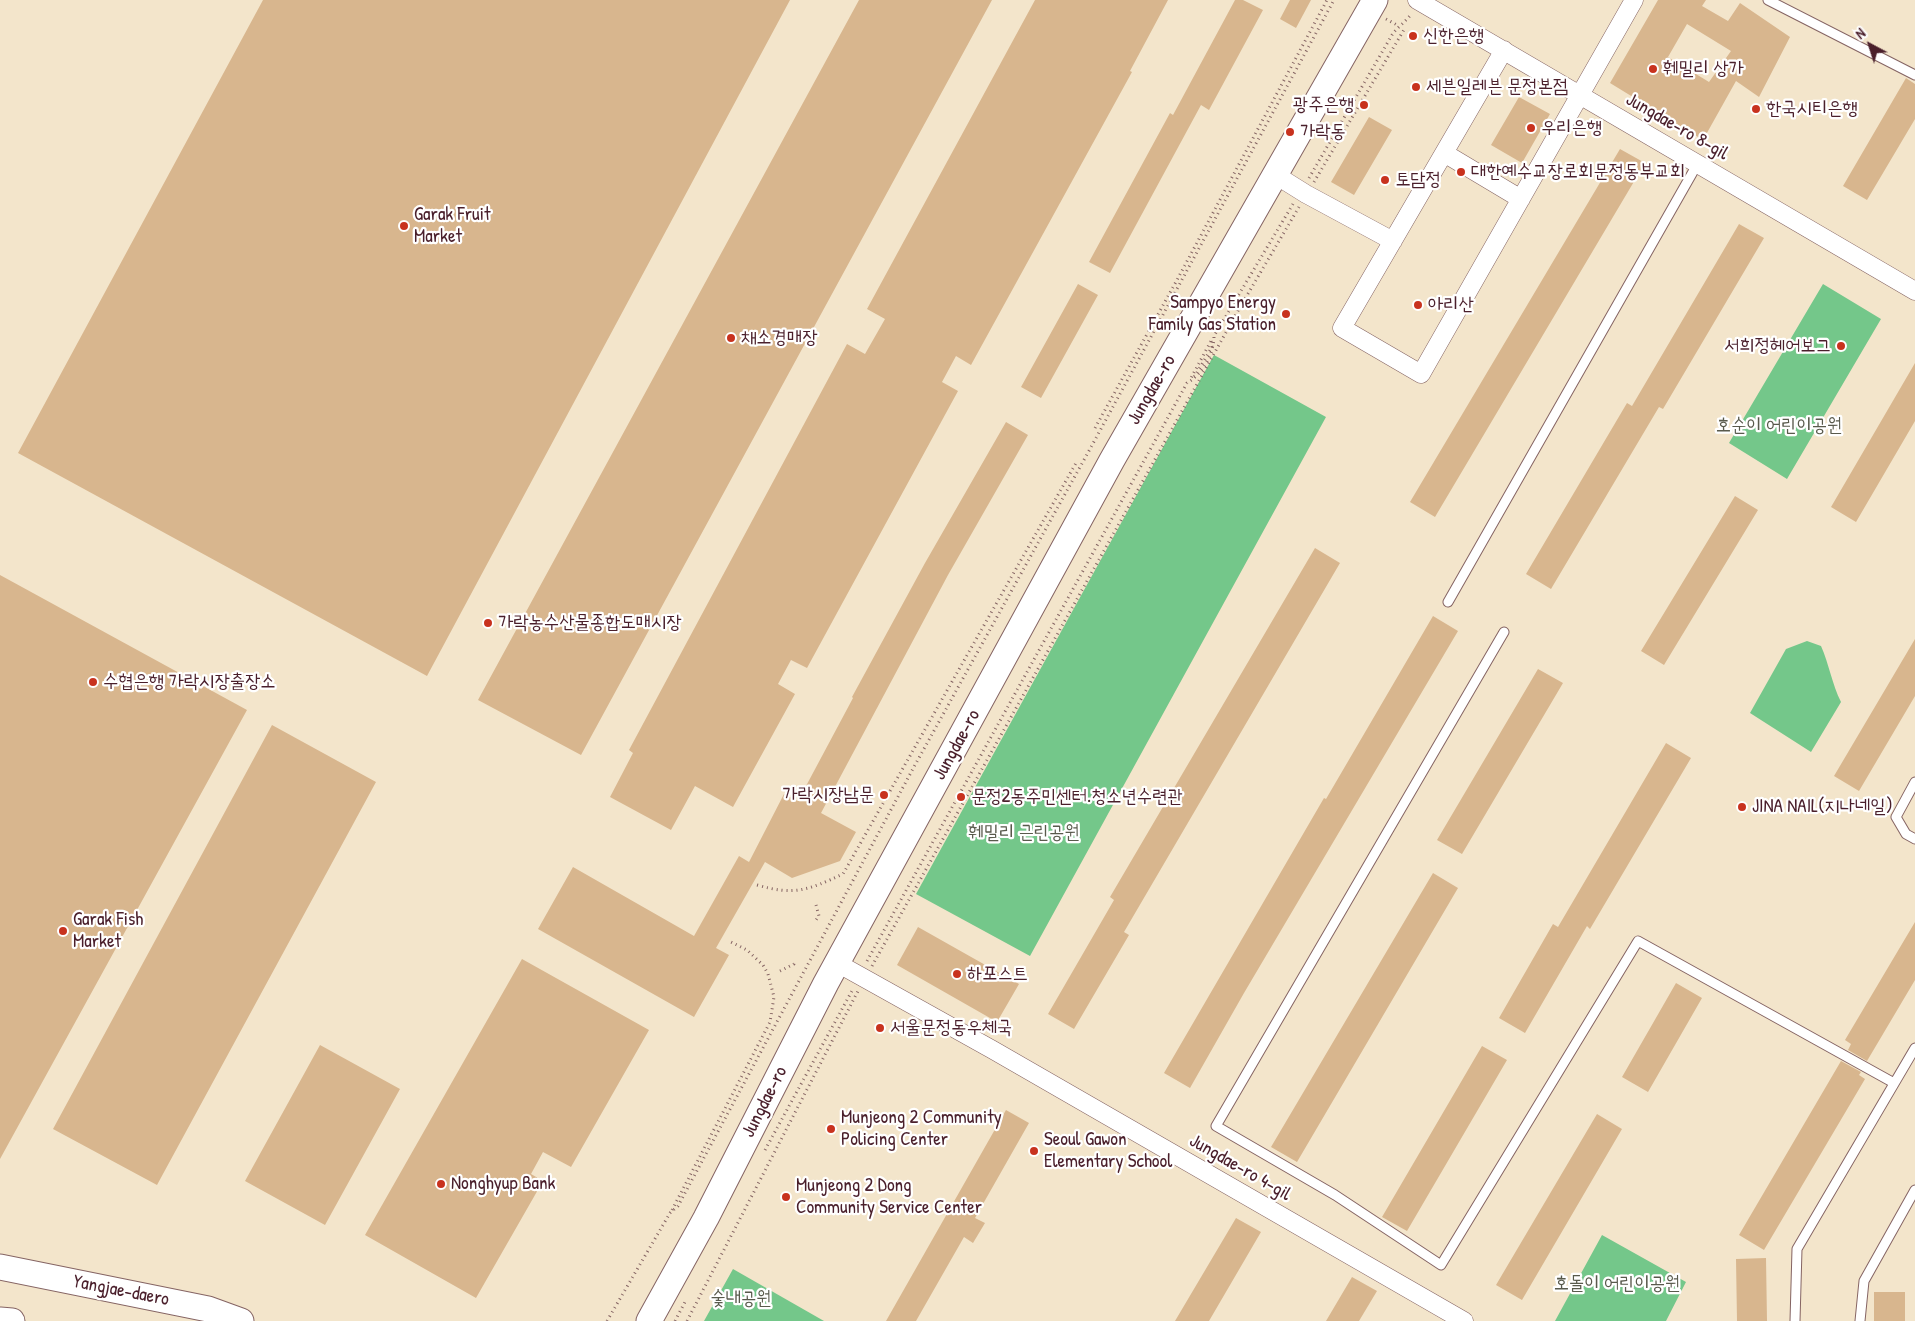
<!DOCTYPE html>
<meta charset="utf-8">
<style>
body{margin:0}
#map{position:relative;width:1915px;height:1321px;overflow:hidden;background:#f3e5cb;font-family:"Patrick Hand",sans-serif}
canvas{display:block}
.north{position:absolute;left:1845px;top:20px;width:50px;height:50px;-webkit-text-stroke:4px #fff;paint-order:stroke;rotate:320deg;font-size:14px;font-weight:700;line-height:20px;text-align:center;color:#4a1f2b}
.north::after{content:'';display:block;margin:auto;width:18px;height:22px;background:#4a1f2b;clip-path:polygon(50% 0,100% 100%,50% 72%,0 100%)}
</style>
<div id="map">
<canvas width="1915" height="1321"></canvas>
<div class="north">N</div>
</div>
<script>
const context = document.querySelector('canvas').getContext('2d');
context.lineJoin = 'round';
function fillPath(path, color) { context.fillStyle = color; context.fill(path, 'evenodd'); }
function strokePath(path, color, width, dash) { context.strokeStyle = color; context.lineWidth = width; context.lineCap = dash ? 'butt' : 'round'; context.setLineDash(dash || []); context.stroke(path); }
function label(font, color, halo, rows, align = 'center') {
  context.font = font + ' "Patrick Hand","Poor Story",sans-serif'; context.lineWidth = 4.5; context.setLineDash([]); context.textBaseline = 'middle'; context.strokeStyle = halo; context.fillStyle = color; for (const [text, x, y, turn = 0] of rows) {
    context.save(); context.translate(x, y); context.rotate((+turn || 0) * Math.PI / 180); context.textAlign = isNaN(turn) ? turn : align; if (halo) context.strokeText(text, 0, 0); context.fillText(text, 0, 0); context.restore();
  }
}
fillPath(new Path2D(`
 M 1823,284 L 1881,319 L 1787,479 L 1729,443 Z
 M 1214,355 L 1326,417 L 1030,956 L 916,894 Z
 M 1807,641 L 1821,646 C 1829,664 1832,684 1841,702 L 1811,752 L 1750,713 L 1786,649 Z
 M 1602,1235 L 1686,1282 L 1666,1321 L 1555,1321 Z
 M 733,1269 L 824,1321 L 704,1321 Z`), '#74c78a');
fillPath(new Path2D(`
 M 263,0 L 790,0 L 427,676 L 18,453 Z
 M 859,0 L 992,0 L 581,755 L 478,700 Z
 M 1035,0 L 1168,0 L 1130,71 L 1132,72 L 971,365 L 956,356 L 942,382 L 958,391 L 807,668 L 791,660 L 778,684 L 795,694 L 733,807 L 695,786 L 671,830 L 610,797 L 633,753 L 629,750 L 847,344 L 865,354 L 885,319 L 867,309 Z
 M 1235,0 L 1243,0 L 1263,10 L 1209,110 L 1201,105 L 1110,273 L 1089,262 L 1170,113 L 1173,115 Z
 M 1290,0 L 1311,0 L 1296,28 L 1280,19 Z
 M 1658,0 L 1706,0 L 1702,6 L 1728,21 L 1740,3 L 1790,37 L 1759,97 L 1736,81 L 1703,140 L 1610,83 ZM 1687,24 L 1731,51 L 1709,82 L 1668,57 Z
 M 1906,78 L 1915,84 L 1915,119 L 1867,200 L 1843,186 Z
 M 1519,97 L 1550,114 L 1522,163 L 1491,145 Z
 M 1369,117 L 1392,130 L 1354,195 L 1331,182 Z
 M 1620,149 L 1645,163 L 1435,517 L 1410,502 Z
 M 1739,224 L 1764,238 L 1663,409 L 1659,407 L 1551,589 L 1526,574 L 1627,403 L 1632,406 Z
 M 1078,284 L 1098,295 L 1041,398 L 1021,387 Z
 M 1915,363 L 1915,421 L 1856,522 L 1831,507 Z
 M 1006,422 L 1028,435 L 948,575 L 821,813 L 856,832 L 840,861 L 792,878 L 765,862 L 716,948 L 729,955 L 694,1017 L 538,929 L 573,867 L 694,936 L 739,856 L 749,862 L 784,794 L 798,801 L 853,698 L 852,697 L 925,563 Z
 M 1735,496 L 1758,510 L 1664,665 L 1641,651 Z
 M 1315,548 L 1340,563 L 1124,932 L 1129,935 L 1074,1029 L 1048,1014 L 1114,900 L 1110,897 Z
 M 0,575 L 247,710 L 0,1159 Z
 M 1433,616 L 1458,631 L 1244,993 L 1190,1088 L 1164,1073 L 1324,798 L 1326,799 Z
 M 1915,639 L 1915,696 L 1859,791 L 1834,776 Z
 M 1538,669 L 1563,683 L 1462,854 L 1437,840 Z
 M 272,725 L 376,782 L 157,1185 L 53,1129 Z
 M 1666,743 L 1691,758 L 1590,929 L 1587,926 L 1525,1033 L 1499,1018 L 1553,924 L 1558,927 Z
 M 1433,873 L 1458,888 L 1297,1162 L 1271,1147 Z
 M 1915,922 L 1915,980 L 1867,1061 L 1848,1050 L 1851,1044 L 1845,1040 Z
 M 918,927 L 1019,984 L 997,1022 L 897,965 Z
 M 522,959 L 649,1030 L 571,1167 L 543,1152 L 531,1174 L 543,1181 L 476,1298 L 365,1235 Z
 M 1676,983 L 1702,998 L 1648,1092 L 1622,1077 Z
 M 320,1045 L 400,1089 L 325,1225 L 245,1181 Z
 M 1482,1046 L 1507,1060 L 1407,1231 L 1382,1217 Z
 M 1841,1061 L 1861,1072 L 1859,1075 L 1865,1079 L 1764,1250 L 1739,1235 Z
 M 1006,1110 L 1029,1123 L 975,1218 L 985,1223 L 973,1243 L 964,1237 L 916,1321 L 886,1321 Z
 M 1597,1114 L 1622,1129 L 1522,1300 L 1496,1285 Z
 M 1236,1218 L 1261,1232 L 1209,1321 L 1175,1321 Z
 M 1766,1258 L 1767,1321 L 1737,1321 L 1736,1259 Z
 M 1352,1277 L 1377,1291 L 1359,1321 L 1326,1321 Z
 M 1874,1292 L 1905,1292 L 1905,1321 L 1874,1321 Z`), '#d8b68e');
const lane = new Path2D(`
 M 1768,0 L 1915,75
 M 1448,602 L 1698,163
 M 1504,632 L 1216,1126 L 1335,1195 L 1441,1265 L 1638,941 L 1894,1083
 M 1915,782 L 1896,817 L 1906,834 L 1915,839
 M 1795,1321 L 1797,1249 L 1915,1048
 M 1860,1321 L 1864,1281 L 1915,1190`);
const street = new Path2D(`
 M 1417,0 L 1915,291
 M 1504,50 L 1342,328 L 1421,374 L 1634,0
 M 1444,153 L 1521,199
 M 1274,174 L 1306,194 L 1393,241
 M 837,963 L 993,1050 L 1464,1321`);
const secondary = new Path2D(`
 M 0,1267 L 208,1309 L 241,1321
 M 0,1320 L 12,1321
 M 649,1321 L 706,1218 L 826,983 L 1112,460 L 1375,0`);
strokePath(lane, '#856463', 11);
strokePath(street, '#856463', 19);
strokePath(secondary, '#856463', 27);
strokePath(new Path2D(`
 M 1386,19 L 1399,26
 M 1309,178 L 1392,35 C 1397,27 1406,22 1411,14
 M 1314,182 L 1405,28
 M 1211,341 L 1212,347 L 1195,376 L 1191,378 Z
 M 1095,428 L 1177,280 L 1327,0
 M 757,885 C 795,896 808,890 843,874 L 1076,463
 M 816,905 L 819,916 L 816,920
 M 867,961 L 1187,383 C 1203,374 1214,353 1214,336 L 1293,204
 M 872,966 L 1239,309 L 1299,207
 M 780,971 L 794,964 L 795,960
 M 765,1150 L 853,989
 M 672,1210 L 770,1022 L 774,997 L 768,974 L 763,965 L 747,950 L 729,941
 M 607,1321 L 670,1213 L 678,1206 L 915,765 L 1090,449 L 1334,0
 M 675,1321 L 685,1302
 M 687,1321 L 858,991`), '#856463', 3, [1, 4]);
strokePath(lane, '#fff', 9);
strokePath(street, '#fff', 18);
strokePath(secondary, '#fff', 25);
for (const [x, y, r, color] of [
 [1413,36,5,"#c8321e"],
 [1653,69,5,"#c8321e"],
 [1416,87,5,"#c8321e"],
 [1364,105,5,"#c8321e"],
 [1756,109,5,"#c8321e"],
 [1531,128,5,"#c8321e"],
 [1290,132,5,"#c8321e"],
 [1461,172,5,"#c8321e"],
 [1385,180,5,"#c8321e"],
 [404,226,5,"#c8321e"],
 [1418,305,5,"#c8321e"],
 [1286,314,5,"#c8321e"],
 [731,338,5,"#c8321e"],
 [1841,346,5,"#c8321e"],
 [488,623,5,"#c8321e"],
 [93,682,5,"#c8321e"],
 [884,795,5,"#c8321e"],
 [961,797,5,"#c8321e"],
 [1742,807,5,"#c8321e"],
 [63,931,5,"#c8321e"],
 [957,974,5,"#c8321e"],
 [880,1028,5,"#c8321e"],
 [831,1129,5,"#c8321e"],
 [1034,1151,5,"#c8321e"],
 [441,1184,5,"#c8321e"],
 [786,1197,5,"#c8321e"]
]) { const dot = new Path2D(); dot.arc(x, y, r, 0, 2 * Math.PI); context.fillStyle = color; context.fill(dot); strokePath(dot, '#fff', 2); }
label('19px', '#4a1f2b', '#fff', [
 ["신한은행",1423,36],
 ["훼밀리 상가",1663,69],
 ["세븐일레븐 문정본점",1426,87],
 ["광주은행",1354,105,"right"],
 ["한국시티은행",1766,109],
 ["우리은행",1541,128],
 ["가락동",1300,132],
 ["대한예수교장로회문정동부교회",1471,172],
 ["토담정",1395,180],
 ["Garak Fruit",414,215],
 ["Market",414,237],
 ["Sampyo Energy",1276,303,"right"],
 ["Family Gas Station",1276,325,"right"],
 ["아리산",1428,305],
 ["채소경매장",741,338],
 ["서희정헤어보그",1831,346,"right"],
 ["가락농수산물종합도매시장",498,623],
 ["수협은행 가락시장출장소",103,682],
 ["가락시장남문",874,795,"right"],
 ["문정2동주민센터.청소년수련관",971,797],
 ["JINA NAIL(지나네일)",1752,807],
 ["Garak Fish",73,920],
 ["Market",73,942],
 ["하포스트",967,974],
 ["서울문정동우체국",890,1028],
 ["Munjeong 2 Community",841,1118],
 ["Policing Center",841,1140],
 ["Seoul Gawon",1044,1140],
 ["Elementary School",1044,1162],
 ["Nonghyup Bank",451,1184],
 ["Munjeong 2 Dong",796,1186],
 ["Community Service Center",796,1208]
], 'left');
label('19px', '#4a1f2b', '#fff', [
 ["Jungdae-ro 8-gil",1677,127,30],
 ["Jungdae-ro",1152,390,-60],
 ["Jungdae-ro",957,745,-61],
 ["Jungdae-ro",765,1102,-63],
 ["Jungdae-ro 4-gil",1240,1168,30],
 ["Yangjae-daero",121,1291,11]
]);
label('19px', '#595a4c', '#fff', [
 ["호순이 어린이공원",1779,426],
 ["훼밀리 근린공원",1024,833],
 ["호돌이 어린이공원",1617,1284],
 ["숯내공원",741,1299]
]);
</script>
